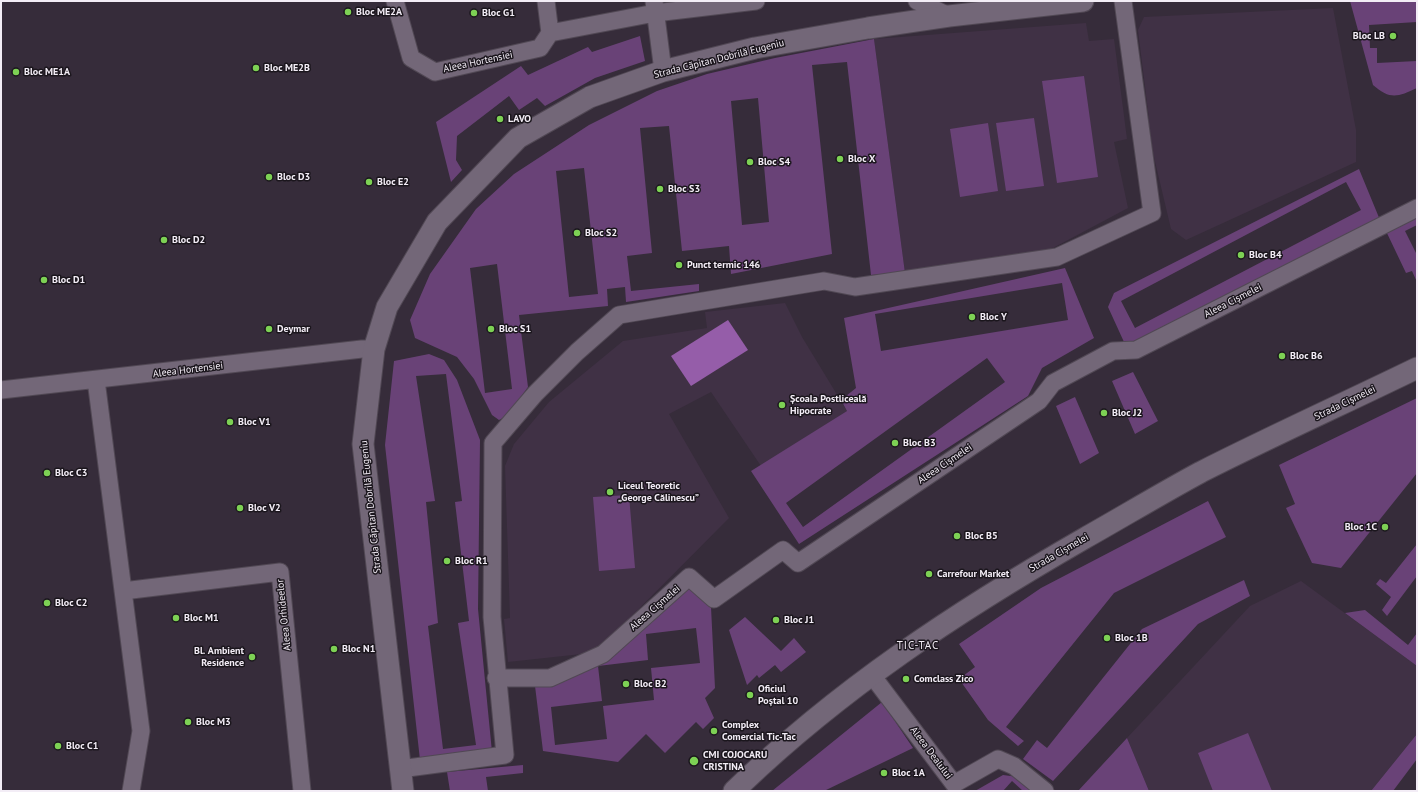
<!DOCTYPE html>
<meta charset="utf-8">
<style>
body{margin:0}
#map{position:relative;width:1418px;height:792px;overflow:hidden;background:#362c3a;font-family:"PT Sans",sans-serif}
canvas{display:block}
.frame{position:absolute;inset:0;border:2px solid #f3edf6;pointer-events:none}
</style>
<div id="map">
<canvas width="1418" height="792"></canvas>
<div class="frame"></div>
</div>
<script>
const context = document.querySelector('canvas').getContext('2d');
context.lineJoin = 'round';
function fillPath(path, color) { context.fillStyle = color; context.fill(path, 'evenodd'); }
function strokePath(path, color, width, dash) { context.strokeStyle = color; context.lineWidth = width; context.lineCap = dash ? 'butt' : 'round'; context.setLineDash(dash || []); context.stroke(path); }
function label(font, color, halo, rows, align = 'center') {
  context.font = font + ' "PT Sans",sans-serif'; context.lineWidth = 3; context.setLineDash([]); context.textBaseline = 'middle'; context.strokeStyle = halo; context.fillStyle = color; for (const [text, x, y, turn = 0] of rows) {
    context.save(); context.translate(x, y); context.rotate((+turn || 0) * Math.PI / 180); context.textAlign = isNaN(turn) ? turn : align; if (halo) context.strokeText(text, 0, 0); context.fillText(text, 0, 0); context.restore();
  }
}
fillPath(new Path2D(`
 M 1333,8 L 1356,130 L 1356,162 L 1186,240 L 1171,229 L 1153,153 L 1150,131 L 1146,120 L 1149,119 L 1138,30 L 1144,17 Z
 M 1086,23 L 1089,41 L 1114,39 L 1127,139 L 1114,142 L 1128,208 L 1051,249 L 905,273 L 874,39 Z
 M 785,303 L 802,337 L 847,411 L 761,466 L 711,392 L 669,414 L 729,518 L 600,648 L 600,652 L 508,662 L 504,619 L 510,618 L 505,466 L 514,444 L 549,402 L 623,341 L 707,328 L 705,312 Z
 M 1301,581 L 1417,666 L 1417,734 L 1371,791 L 1149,791 L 1127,738 L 1250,606 Z`), '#403145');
fillPath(new Path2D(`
 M 1350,1 L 1417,1 L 1417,22 L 1369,25 L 1370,48 L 1377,48 L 1377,63 L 1417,61 L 1417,88 C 1398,97 1390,100 1373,85 Z
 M 640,36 L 645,61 L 595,78 L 545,106 L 537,98 L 519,110 L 509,96 L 457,136 L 456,160 L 462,170 L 451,182 L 436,122 L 521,66 L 528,75 L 588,47 L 592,52 Z
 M 874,39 L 905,273 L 871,275 L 847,62 L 812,65 L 832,254 L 731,274 L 729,246 L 682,251 L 669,126 L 640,128 L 652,253 L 627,256 L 631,291 L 699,284 L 699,291 L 626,302 L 625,287 L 607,289 L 608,306 L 519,315 L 528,387 L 507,416 L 499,420 L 492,415 L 474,379 L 457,357 L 415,338 L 410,320 L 430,274 L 476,209 L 514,174 L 589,125 L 657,91 L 707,74 L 775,58 ZM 758,98 L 769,222 L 742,225 L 731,101 ZM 584,168 L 598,294 L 569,297 L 556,171 ZM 497,264 L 512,389 L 485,393 L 470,268 Z
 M 1084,76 L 1098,177 L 1057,183 L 1042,81 Z
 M 1034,118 L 1044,186 L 1006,191 L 996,123 Z
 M 988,123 L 998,191 L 960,197 L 950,129 Z
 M 1359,169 L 1380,220 L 1139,342 L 1124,342 L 1108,307 L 1114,293 ZM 1346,182 L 1361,210 L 1135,328 L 1121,301 Z
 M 1417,212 L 1417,225 L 1405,231 L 1417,255 L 1417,282 L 1412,271 L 1406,273 L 1385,229 Z
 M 1065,268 L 1094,338 L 1042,368 L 1028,396 L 799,544 L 751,471 L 847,411 L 841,400 L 856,388 L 844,318 ZM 1062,283 L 1068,320 L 881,351 L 875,314 ZM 987,358 L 1005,382 L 803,527 L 786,503 Z
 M 429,354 L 444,360 L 457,380 L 480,440 L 478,609 L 492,752 L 420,760 L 385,445 L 394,361 ZM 446,374 L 462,501 L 455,502 L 469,621 L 458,623 L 476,745 L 443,749 L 428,626 L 438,623 L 426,502 L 435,501 L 416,376 Z
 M 1133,372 L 1158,421 L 1135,434 L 1112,381 Z
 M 1075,397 L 1099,453 L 1080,464 L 1056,406 Z
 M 1417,398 L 1417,473 L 1341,568 L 1312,563 L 1286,508 L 1295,504 L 1279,465 Z
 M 629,495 L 635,568 L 599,571 L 593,497 Z
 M 1208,501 L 1226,537 L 1114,593 L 1006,727 L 1024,741 L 1018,746 L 988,720 L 959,679 L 975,667 L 959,644 L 1041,588 Z
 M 1417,544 L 1417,576 L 1387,616 L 1382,610 L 1391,597 L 1376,584 L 1380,579 L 1386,583 Z
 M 1244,580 L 1250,596 L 1198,624 L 1053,781 L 1023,759 L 1037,740 L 1047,748 L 1142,629 Z
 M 688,584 L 711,607 L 715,688 L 705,698 L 714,718 L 703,729 L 696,722 L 665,753 L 646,734 L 618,762 L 543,751 L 535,686 L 556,684 ZM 696,628 L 700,663 L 651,668 L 654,700 L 603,706 L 607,739 L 555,745 L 551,707 L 602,701 L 598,666 L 648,660 L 646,634 Z
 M 1365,610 L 1408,645 L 1417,633 L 1417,666 L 1345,613 Z
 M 745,617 L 781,651 L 794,638 L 806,652 L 781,672 L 775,665 L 759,678 L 757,675 L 747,685 L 729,630 Z
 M 882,702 L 913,748 L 824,791 L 772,791 Z
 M 1248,733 L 1272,791 L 1213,791 L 1198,753 Z
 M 1417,734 L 1417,759 L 1393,791 L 1371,791 Z
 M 1127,738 L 1149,791 L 1078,791 Z
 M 523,765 L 523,773 L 486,777 L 488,791 L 450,791 L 447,772 Z
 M 1003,775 L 1018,777 L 1037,791 L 1023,791 L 1012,781 L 1003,791 L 975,791 Z`), '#694277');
fillPath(new Path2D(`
 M 728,320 L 748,350 L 691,386 L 671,356 Z`), '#955da9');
const minor = new Path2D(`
 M 395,1 L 411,58 L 435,72 L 540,48 L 550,33
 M 546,1 L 550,33 L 655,13 L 756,1
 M 654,1 L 663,71
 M 917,1 L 949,16
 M 96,380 L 141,731 L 131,791
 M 1,390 L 362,349 L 374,349
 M 123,591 L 280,572 L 302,791
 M 871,674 L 954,784 L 998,759 L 1014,766 L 1045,791
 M 496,678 L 550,678 L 603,654 L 689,577 L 714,599 L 783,550 L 798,563 L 1039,401 L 1053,383 L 1113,351 L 1136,350 L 1417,208
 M 400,769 L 505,755 L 492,617 L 493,443 L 535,394 L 577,352 L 619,315 L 824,281 L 855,287 L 1057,257 L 1152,213 L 1123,1`);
const tertiary = new Path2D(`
 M 403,791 L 363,444 L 374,349 L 387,307 L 437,222 L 518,138 L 590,97 L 663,71 L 755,48 L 868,28 L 949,16 L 1083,1
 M 734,791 C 839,689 958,611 1085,538 C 1124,516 1162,493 1201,472 C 1272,436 1345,403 1417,368`);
strokePath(minor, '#514854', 19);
strokePath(tertiary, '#514854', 23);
strokePath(minor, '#736778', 17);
strokePath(tertiary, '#736778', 21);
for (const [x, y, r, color] of [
 [348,12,4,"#7dd154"],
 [474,13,4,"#7dd154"],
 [1393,36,4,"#7dd154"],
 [256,68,4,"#7dd154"],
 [16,72,4,"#7dd154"],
 [500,119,4,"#7dd154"],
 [840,159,4,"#7dd154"],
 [750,162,4,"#7dd154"],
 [269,177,4,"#7dd154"],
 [369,182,4,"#7dd154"],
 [660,189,4,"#7dd154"],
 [577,233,4,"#7dd154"],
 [164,240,4,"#7dd154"],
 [1241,255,4,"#7dd154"],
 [679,265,4,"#7dd154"],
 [44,280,4,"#7dd154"],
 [972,317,4,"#7dd154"],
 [269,329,4,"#7dd154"],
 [491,329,4,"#7dd154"],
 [1282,356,4,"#7dd154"],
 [782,405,4,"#7dd154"],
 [1104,413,4,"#7dd154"],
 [230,422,4,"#7dd154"],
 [895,443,4,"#7dd154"],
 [47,473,4,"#7dd154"],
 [610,492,4,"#7dd154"],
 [240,508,4,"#7dd154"],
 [1385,527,4,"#7dd154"],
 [957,536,4,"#7dd154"],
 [447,561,4,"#7dd154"],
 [929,574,4,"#7dd154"],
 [47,603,4,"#7dd154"],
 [176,618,4,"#7dd154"],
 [776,620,4,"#7dd154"],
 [1107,638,4,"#7dd154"],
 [334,649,4,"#7dd154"],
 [252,657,4,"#7dd154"],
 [906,679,4,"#7dd154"],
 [626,684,4,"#7dd154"],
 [750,695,4,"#7dd154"],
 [188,722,4,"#7dd154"],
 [714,731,4,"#7dd154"],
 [58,746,4,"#7dd154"],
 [694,761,5,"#7dd154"],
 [884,773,4,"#7dd154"]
]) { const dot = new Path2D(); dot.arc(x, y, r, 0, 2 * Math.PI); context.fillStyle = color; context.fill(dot); strokePath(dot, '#1b161d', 1.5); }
label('bold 10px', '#f3edf6', '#1b161d', [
 ["Bloc ME2A",356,12],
 ["Bloc G1",482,13],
 ["Bloc LB",1385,36,"right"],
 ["Bloc ME2B",264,68],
 ["Bloc ME1A",24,72],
 ["LAVO",508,119],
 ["Bloc X",848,159],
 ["Bloc S4",758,162],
 ["Bloc D3",277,177],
 ["Bloc E2",377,182],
 ["Bloc S3",668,189],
 ["Bloc S2",585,233],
 ["Bloc D2",172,240],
 ["Bloc B4",1249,255],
 ["Punct termic 146",687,265],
 ["Bloc D1",52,280],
 ["Bloc Y",980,317],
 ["Deymar",277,329],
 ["Bloc S1",499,329],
 ["Bloc B6",1290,356],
 ["Școala Postliceală",790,399],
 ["Hipocrate",790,411],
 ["Bloc J2",1112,413],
 ["Bloc V1",238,422],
 ["Bloc B3",903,443],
 ["Bloc C3",55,473],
 ["Liceul Teoretic",618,486],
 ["„George Călinescu”",618,498],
 ["Bloc V2",248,508],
 ["Bloc 1C",1377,527,"right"],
 ["Bloc B5",965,536],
 ["Bloc R1",455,561],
 ["Carrefour Market",937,574],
 ["Bloc C2",55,603],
 ["Bloc M1",184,618],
 ["Bloc J1",784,620],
 ["Bloc 1B",1115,638],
 ["Bloc N1",342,649],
 ["Bl. Ambient",244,651,"right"],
 ["Residence",244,663,"right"],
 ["Comclass Zico",914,679],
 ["Bloc B2",634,684],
 ["Oficiul",758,689],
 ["Poștal 10",758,701],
 ["Bloc M3",196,722],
 ["Complex",722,725],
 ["Comercial Tic-Tac",722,737],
 ["Bloc C1",66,746],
 ["CMI COJOCARU",703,755],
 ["CRISTINA",703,767],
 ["Bloc 1A",892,773]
], 'left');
label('10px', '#f3edf6', '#1b161d', [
 ["Strada Căpitan Dobrilă Eugeniu",719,59,-14],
 ["Aleea Hortensiei",478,62,-12],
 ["Aleea Cișmelei",1233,301,-27],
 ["Aleea Hortensiei",188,370,-7],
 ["Strada Cișmelei",1345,403,-26],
 ["Aleea Cișmelei",945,464,-34],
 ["Strada Căpitan Dobrilă Eugeniu",371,507,-96],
 ["Strada Cișmelei",1059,553,-30],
 ["Aleea Cișmelei",655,608,-41],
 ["Aleea Orhideelor",284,615,-96],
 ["Aleea Dealului",931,753,53]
]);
context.letterSpacing = '1px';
label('11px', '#f3edf6', '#1b161d', [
 ["TIC-TAC",918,646]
]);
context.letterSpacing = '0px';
</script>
